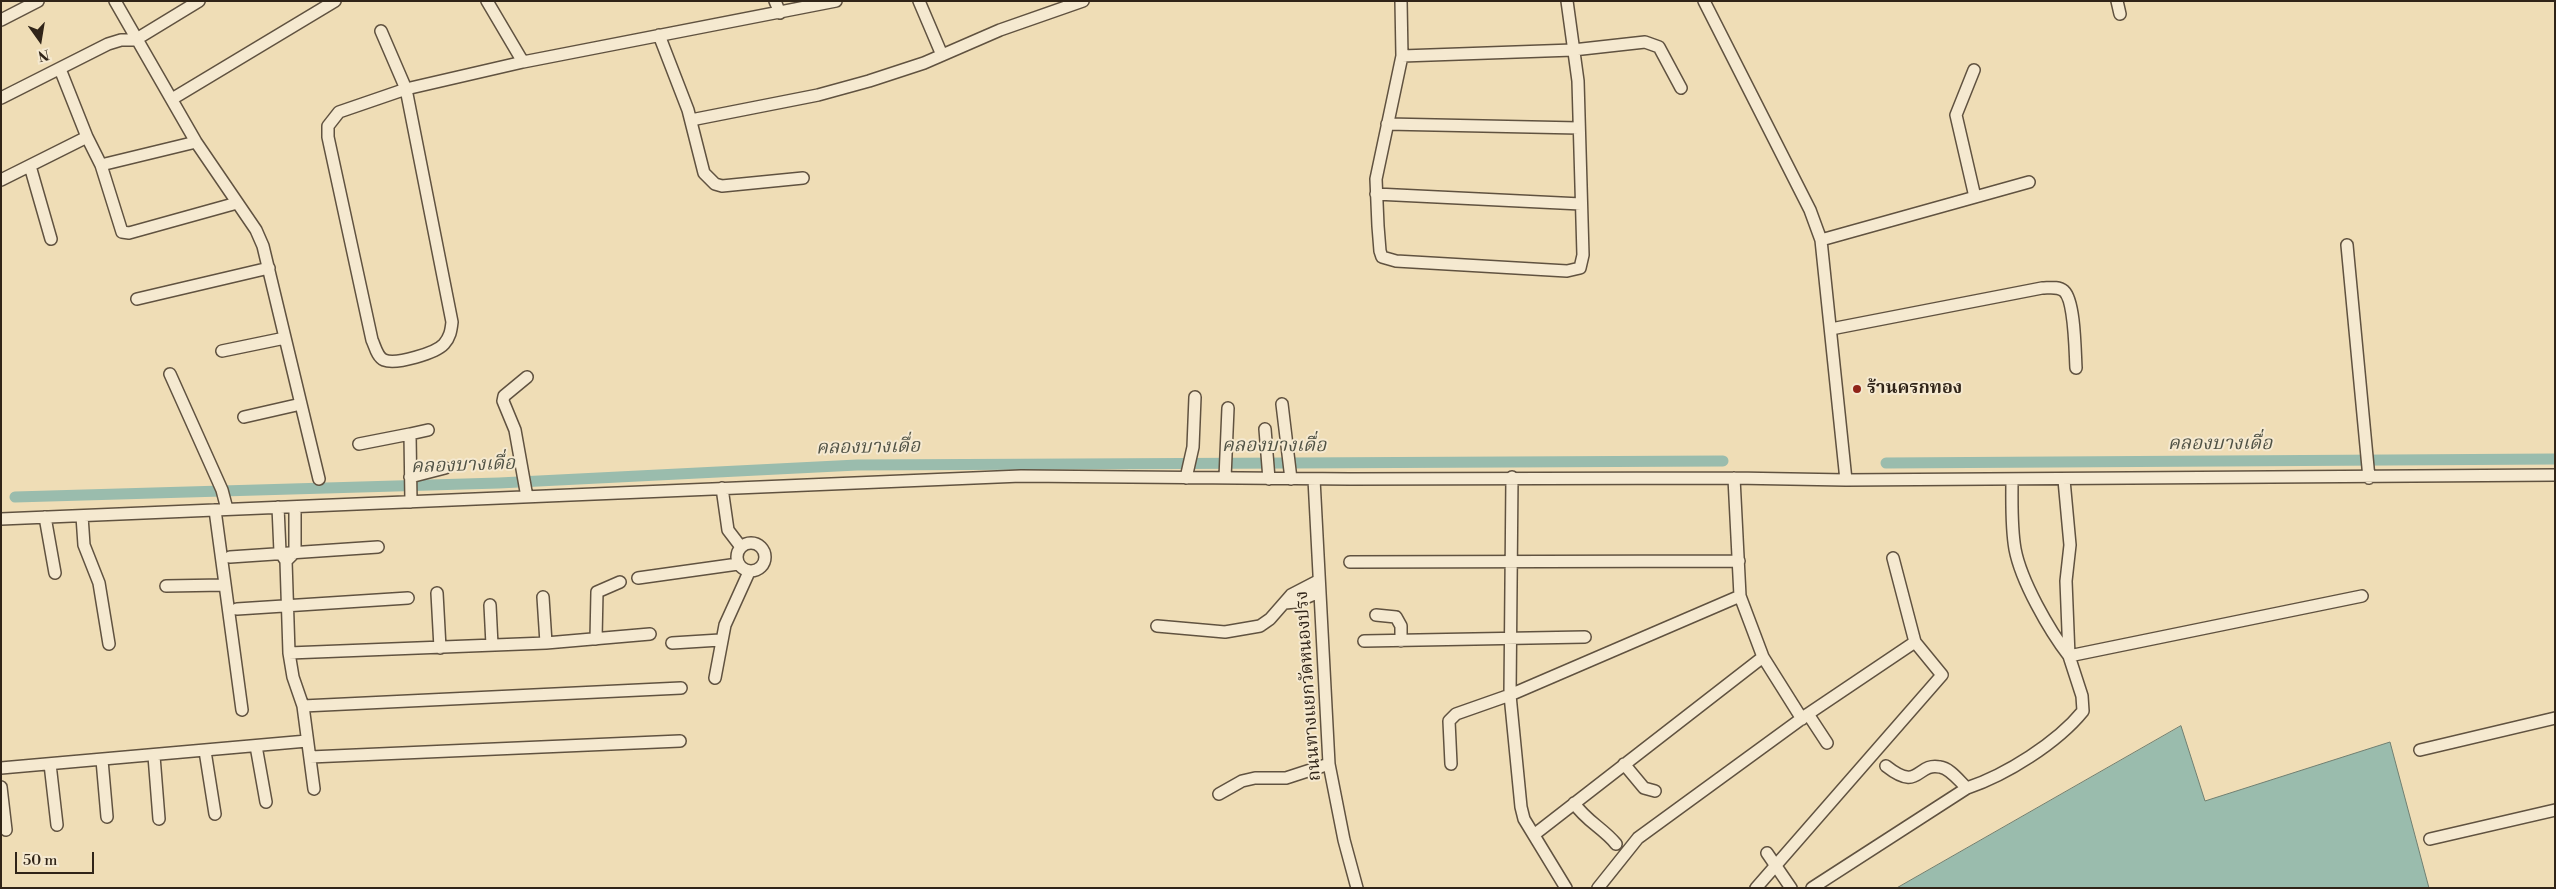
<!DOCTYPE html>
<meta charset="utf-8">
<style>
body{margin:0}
#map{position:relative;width:2556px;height:889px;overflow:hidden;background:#efddb6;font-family:"Libre Bodoni",serif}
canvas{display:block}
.frame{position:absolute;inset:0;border:2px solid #302418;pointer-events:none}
.north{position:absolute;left:15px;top:15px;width:50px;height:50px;-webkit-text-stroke:4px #f5e9d0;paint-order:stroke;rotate:167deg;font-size:14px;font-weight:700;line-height:20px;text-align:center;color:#302418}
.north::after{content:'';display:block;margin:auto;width:18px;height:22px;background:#302418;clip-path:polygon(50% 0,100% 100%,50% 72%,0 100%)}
.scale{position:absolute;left:15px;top:852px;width:79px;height:22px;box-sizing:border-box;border:2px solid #302418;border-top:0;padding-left:6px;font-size:15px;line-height:18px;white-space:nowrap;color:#302418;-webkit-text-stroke:4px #f5e9d0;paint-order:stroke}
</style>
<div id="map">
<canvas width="2556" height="889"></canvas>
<div class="frame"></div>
<div class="north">N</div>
<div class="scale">50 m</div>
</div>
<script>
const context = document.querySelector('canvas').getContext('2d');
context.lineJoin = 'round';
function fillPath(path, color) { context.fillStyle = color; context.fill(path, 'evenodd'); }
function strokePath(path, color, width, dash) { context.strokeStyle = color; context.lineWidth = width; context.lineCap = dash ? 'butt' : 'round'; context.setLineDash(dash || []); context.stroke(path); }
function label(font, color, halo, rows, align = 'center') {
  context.font = font + ' "Libre Bodoni","Noto Serif Thai",serif'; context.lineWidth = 4; context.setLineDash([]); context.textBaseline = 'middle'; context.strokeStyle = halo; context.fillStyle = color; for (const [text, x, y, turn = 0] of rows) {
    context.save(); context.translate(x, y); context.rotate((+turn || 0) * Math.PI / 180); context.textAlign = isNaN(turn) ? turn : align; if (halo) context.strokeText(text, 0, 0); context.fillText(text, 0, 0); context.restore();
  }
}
const water = new Path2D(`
 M 2181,726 L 2205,801 L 2390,742 L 2429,888 L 1897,888 Z`);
fillPath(water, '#9abcad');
strokePath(water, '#707f71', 1);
strokePath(new Path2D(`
 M 1886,463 L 2555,459
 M 15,497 L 499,483 L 857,465 L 1723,461`), '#9abcad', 11);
const minor = new Path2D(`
 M 115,1 L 196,142 L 256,230 L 263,246 L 319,479
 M 487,1 L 523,62
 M 775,1 L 780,13
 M 919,1 L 942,55
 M 1401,1 L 1402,56 L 1376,179 L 1378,226 L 1380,251 L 1382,257 L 1396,261 L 1567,271 L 1580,268 L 1583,255 L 1578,81 L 1567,1
 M 1704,1 L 1810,210 L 1821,240 L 1846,480
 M 2117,1 L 2120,14
 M 1,20 L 38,1
 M 381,31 L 406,89 L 452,322 C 451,331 450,337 444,344 C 436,353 396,365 384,360 C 377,357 375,346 372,340 L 328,137 L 328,126 L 339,112 L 406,89 L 523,62 L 836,1
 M 659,35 L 688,110 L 704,173 L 715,184 L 722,186 L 803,178
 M 1402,56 L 1573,50 L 1645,42 L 1659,47 L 1681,88
 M 60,69 L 87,137
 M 1974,70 L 1956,115 L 1975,197
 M 1,98 L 108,44 L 121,40 L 135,40 L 199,1
 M 172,99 L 335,1
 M 691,120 L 818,95 L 869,81 L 924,63 L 1000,30 L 1083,1
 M 1387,124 L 1579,128
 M 101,165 L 122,232 L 129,233 L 237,203
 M 30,166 L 51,239
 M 1,180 L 87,137 L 101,165 L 196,142
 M 1376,194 L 1581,204
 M 1821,240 L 2029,182
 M 2347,245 L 2369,478
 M 137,299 L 269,268
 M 1831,329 L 2042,288 C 2049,288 2058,286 2064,291 C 2075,301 2075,352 2076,368
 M 222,351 L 285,338
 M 170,374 L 222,490 L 227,509
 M 1282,404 L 1291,479
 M 244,417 L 301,404
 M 1265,429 L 1269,479
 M 359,444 L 410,434
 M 410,477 L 445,468
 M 1512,477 L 1510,695 L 1521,807 L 1524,819 L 1566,888
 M 1186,478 L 1193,447 L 1195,397
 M 1225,478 L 1228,408
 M 1734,478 L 1740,596 L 1763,657 L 1802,719
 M 1314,479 L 1329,764 L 1344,840 L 1357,888
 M 2012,479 C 2012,502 2011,526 2015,549 C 2021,581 2049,630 2069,656 L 2362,596
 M 722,488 L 728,530 L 741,547
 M 527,497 L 515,430 L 503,401 L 504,396 L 527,377
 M 411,502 L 410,434 L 428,430
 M 278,507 L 280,552 L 286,561 L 295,552 L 295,507
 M 215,510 L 242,710
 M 82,516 L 84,545 L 99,583 L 109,644
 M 45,517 L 55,573
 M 1,519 L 1021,476 L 1350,479 L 1734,478 L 1846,480 L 2555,475
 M737 557a14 14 0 1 1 28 0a14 14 0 1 1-28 0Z
 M 230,557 L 378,547
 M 286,561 L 289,653 L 293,677 L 303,706 L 314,789
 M 1350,562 L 1739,561
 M 638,578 L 738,564
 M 166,586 L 224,585
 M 437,593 L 440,648
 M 543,597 L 546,643
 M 1285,603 L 1296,602 L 1319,592
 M 490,605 L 492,645
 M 237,609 L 408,598
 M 1376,615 L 1396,617 L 1401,626 L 1401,641
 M 1157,626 L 1225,632 L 1260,626 L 1270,619 L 1291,595 L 1318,581
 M 596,639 L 597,592 L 620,582
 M 1364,641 L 1585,637
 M 672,643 L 720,640
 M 289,653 L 546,643 L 650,634
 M 715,678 L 725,625 L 749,572
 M 303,706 L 681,688
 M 1808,714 L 1827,743
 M 256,746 L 266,802
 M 2420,750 L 2555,718
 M 205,751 L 215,814
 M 154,756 L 159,819
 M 310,757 L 680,741
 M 102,760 L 107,817
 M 50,764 L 57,825
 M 1451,764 L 1449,721 L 1456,714 L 1510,695 L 1740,596
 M 1624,764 L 1644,788 L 1655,791
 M 1886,766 C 1920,793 1916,762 1940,767 C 1950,768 1960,782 1967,788
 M 1,768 L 307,741
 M 1,787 L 6,830
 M 1219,794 L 1242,781 L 1255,778 L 1286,778 L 1329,764
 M 1574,803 C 1586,821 1603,828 1616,844
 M 1535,834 L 1763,657
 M 2430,839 L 2555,810
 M 1767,853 L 1791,888
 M 1598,888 L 1638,838 L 1808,714 L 1915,642
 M 1756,888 L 1942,675 L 1915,642 L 1893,558
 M 1812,888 L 1967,788 C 2006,775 2057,743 2083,711 L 2082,696 L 2069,656 L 2066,581 L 2070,545 L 2064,480`);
strokePath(minor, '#605240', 14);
strokePath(minor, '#f5e9d0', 11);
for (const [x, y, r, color] of [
 [1857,389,5,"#8f2418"]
]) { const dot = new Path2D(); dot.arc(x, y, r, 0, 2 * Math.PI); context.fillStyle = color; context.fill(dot); strokePath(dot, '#f5e9d0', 2); }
label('bold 18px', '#302418', '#f5e9d0', [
 ["ร้านครกทอง",1867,389]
], 'left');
label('18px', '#302418', '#f5e9d0', [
 ["ถนนทางแยกวัดหนองปรง",1309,686,-94]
]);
label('italic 19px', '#505245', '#f5e9d0', [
 ["คลองบางเดื่อ",2220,444],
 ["คลองบางเดื่อ",1274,446],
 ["คลองบางเดื่อ",868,448,-1],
 ["คลองบางเดื่อ",463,466,-2]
]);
</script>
